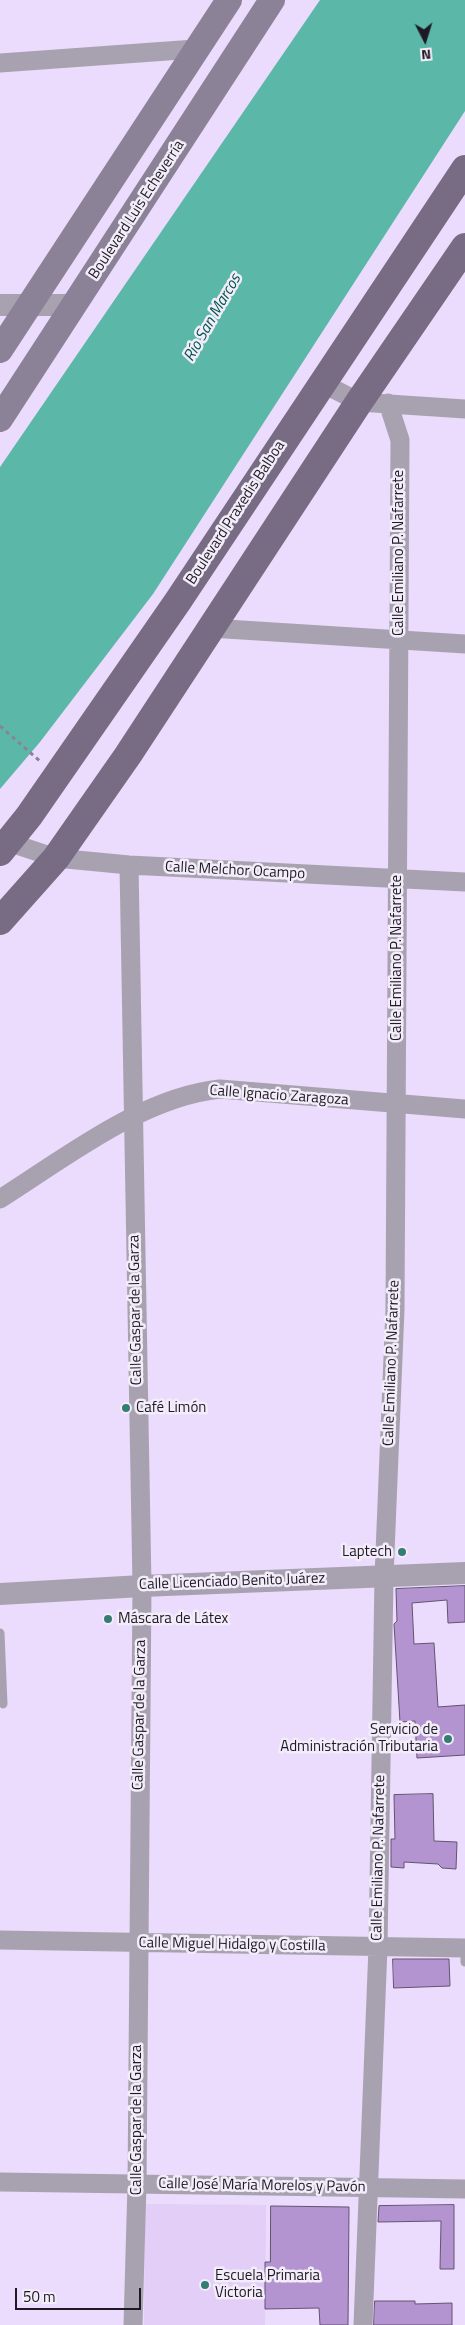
<!DOCTYPE html>
<meta charset="utf-8">
<style>
body{margin:0}
#map{position:relative;width:465px;height:2325px;overflow:hidden;background:#ebdbfc;font-family:"Titillium Web",sans-serif}
canvas{display:block}
.north{position:absolute;left:400px;top:15px;width:50px;height:50px;-webkit-text-stroke:4px #f3edfa;paint-order:stroke;rotate:175deg;font-size:14px;font-weight:700;line-height:20px;text-align:center;color:#1f1925}
.north::after{content:'';display:block;margin:auto;width:18px;height:22px;background:#1f1925;clip-path:polygon(50% 0,100% 100%,50% 72%,0 100%)}
.scale{position:absolute;left:15px;top:2288px;width:126px;height:22px;box-sizing:border-box;border:2px solid #1f1925;border-top:0;padding-left:6px;font-size:15px;line-height:18px;white-space:nowrap;color:#1f1925;-webkit-text-stroke:4px #f3edfa;paint-order:stroke}
</style>
<div id="map">
<canvas width="465" height="2325"></canvas>
<div class="north">N</div>
<div class="scale">50 m</div>
</div>
<script>
const context = document.querySelector('canvas').getContext('2d');
context.lineJoin = 'round';
function fillPath(path, color) { context.fillStyle = color; context.fill(path, 'evenodd'); }
function strokePath(path, color, width, dash) { context.strokeStyle = color; context.lineWidth = width; context.lineCap = dash ? 'butt' : 'round'; context.setLineDash(dash || []); context.stroke(path); }
function label(font, color, halo, rows, align = 'center') {
  context.font = font + ' "Titillium Web",sans-serif'; context.lineWidth = 5; context.setLineDash([]); context.textBaseline = 'middle'; context.strokeStyle = halo; context.fillStyle = color; for (const [text, x, y, turn = 0] of rows) {
    context.save(); context.translate(x, y); context.rotate((+turn || 0) * Math.PI / 180); context.textAlign = isNaN(turn) ? turn : align; if (halo) context.strokeText(text, 0, 0); context.fillText(text, 0, 0); context.restore();
  }
}
fillPath(new Path2D(`
 M 145,2204 L 266,2205 L 265,2325 L 144,2325 Z`), '#e2cef6');
fillPath(new Path2D(`
 M 320,0 L 465,0 L 465,111 L 153,594 L 40,742 L 0,789 L 0,467 Z`), '#5bb8a9');
const building = new Path2D(`
 M 465,1586 L 465,1622 L 448,1623 L 447,1600 L 412,1603 L 414,1644 L 434,1643 L 438,1707 L 465,1705 L 465,1755 L 417,1758 L 415,1721 L 400,1722 L 394,1624 L 397,1621 L 396,1589 Z
 M 433,1794 L 434,1841 L 457,1842 L 456,1869 L 442,1868 L 438,1864 L 404,1862 L 404,1868 L 391,1867 L 391,1839 L 395,1839 L 394,1795 Z
 M 393,1959 L 449,1959 L 450,1986 L 394,1988 Z
 M 454,2205 L 454,2269 L 440,2269 L 441,2221 L 378,2222 L 379,2206 Z
 M 271,2206 L 349,2207 L 348,2325 L 320,2325 L 319,2308 L 265,2309 L 265,2262 L 270,2262 Z
 M 375,2301 L 415,2301 L 415,2304 L 452,2303 L 452,2325 L 374,2325 Z`);
fillPath(building, '#b394d0');
strokePath(building, '#625470', 1);
strokePath(new Path2D(`
 M 0,726 L 41,762`), '#8c8198', 3, [4, 4]);
strokePath(new Path2D(`
 M 0,1633 L 3,1704
 M 465,1948 L 465,1962`), '#a8a2b0', 9);
strokePath(new Path2D(`
 M 0,63 L 195,49
 M 322,383 L 359,402 L 465,409
 M 210,628 L 465,644
 M 8,842 L 56,858 L 129,865 L 465,882
 M 129,865 L 142,1586 L 137,2184 L 133,2325
 M 0,1199 C 65,1158 142,1097 220,1089 L 465,1109
 M 0,1940 L 465,1948
 M 0,2182 L 465,2189
 M 363,2325 L 378,1947 L 384,1577 L 395,1309 L 400,440 L 388,403`), '#a8a2b0', 19);
strokePath(new Path2D(`
 M 0,305 L 75,305
 M 0,1594 L 142,1586 L 465,1573`), '#a8a2b0', 22);
strokePath(new Path2D(`
 M 0,350 L 229,0
 M 0,419 L 272,0`), '#8c8297', 26);
strokePath(new Path2D(`
 M 0,852 L 29,816 L 178,601 L 465,169
 M 0,921 L 56,858 L 128,755 L 359,402 L 465,247`), '#786c84', 28);
for (const [x, y, r, color] of [
 [126,1408,5,"#377c72"],
 [402,1552,5,"#377c72"],
 [108,1619,5,"#377c72"],
 [448,1739,5,"#377c72"],
 [205,2285,5,"#377c72"]
]) { const dot = new Path2D(); dot.arc(x, y, r, 0, 2 * Math.PI); context.fillStyle = color; context.fill(dot); strokePath(dot, '#f3edfa', 2); }
label('15px', '#1f1925', '#f3edfa', [
 ["Boulevard Luis Echeverría",137,210,-57],
 ["Boulevard Praxedis Balboa",236,513,-57],
 ["Calle Emiliano P. Nafarrete",399,553,-90],
 ["Calle Melchor Ocampo",235,871,3],
 ["Calle Emiliano P. Nafarrete",397,958,-90],
 ["Calle Ignacio Zaragoza",279,1096,4],
 ["Calle Gaspar de la Garza",136,1310,-91],
 ["Calle Emiliano P. Nafarrete",392,1363,-88],
 ["Calle Licenciado Benito Juárez",232,1582,-2],
 ["Calle Gaspar de la Garza",140,1715,-89],
 ["Calle Emiliano P. Nafarrete",379,1858,-89],
 ["Calle Miguel Hidalgo y Costilla",232,1945,1],
 ["Calle Gaspar de la Garza",137,2120,-90],
 ["Calle José María Morelos y Pavón",262,2186,1]
]);
label('15px', '#1f1925', '#f3edfa', [
 ["Café Limón",136,1408],
 ["Laptech",392,1552,"right"],
 ["Máscara de Látex",118,1619],
 ["Servicio de",438,1730,"right"],
 ["Administración Tributaria",438,1747,"right"],
 ["Escuela Primaria",215,2276],
 ["Victoria",215,2293]
], 'left');
label('italic 16px', '#00554b', '#f3edfa', [
 ["Río San Marcos",213,318,-60]
]);
</script>
